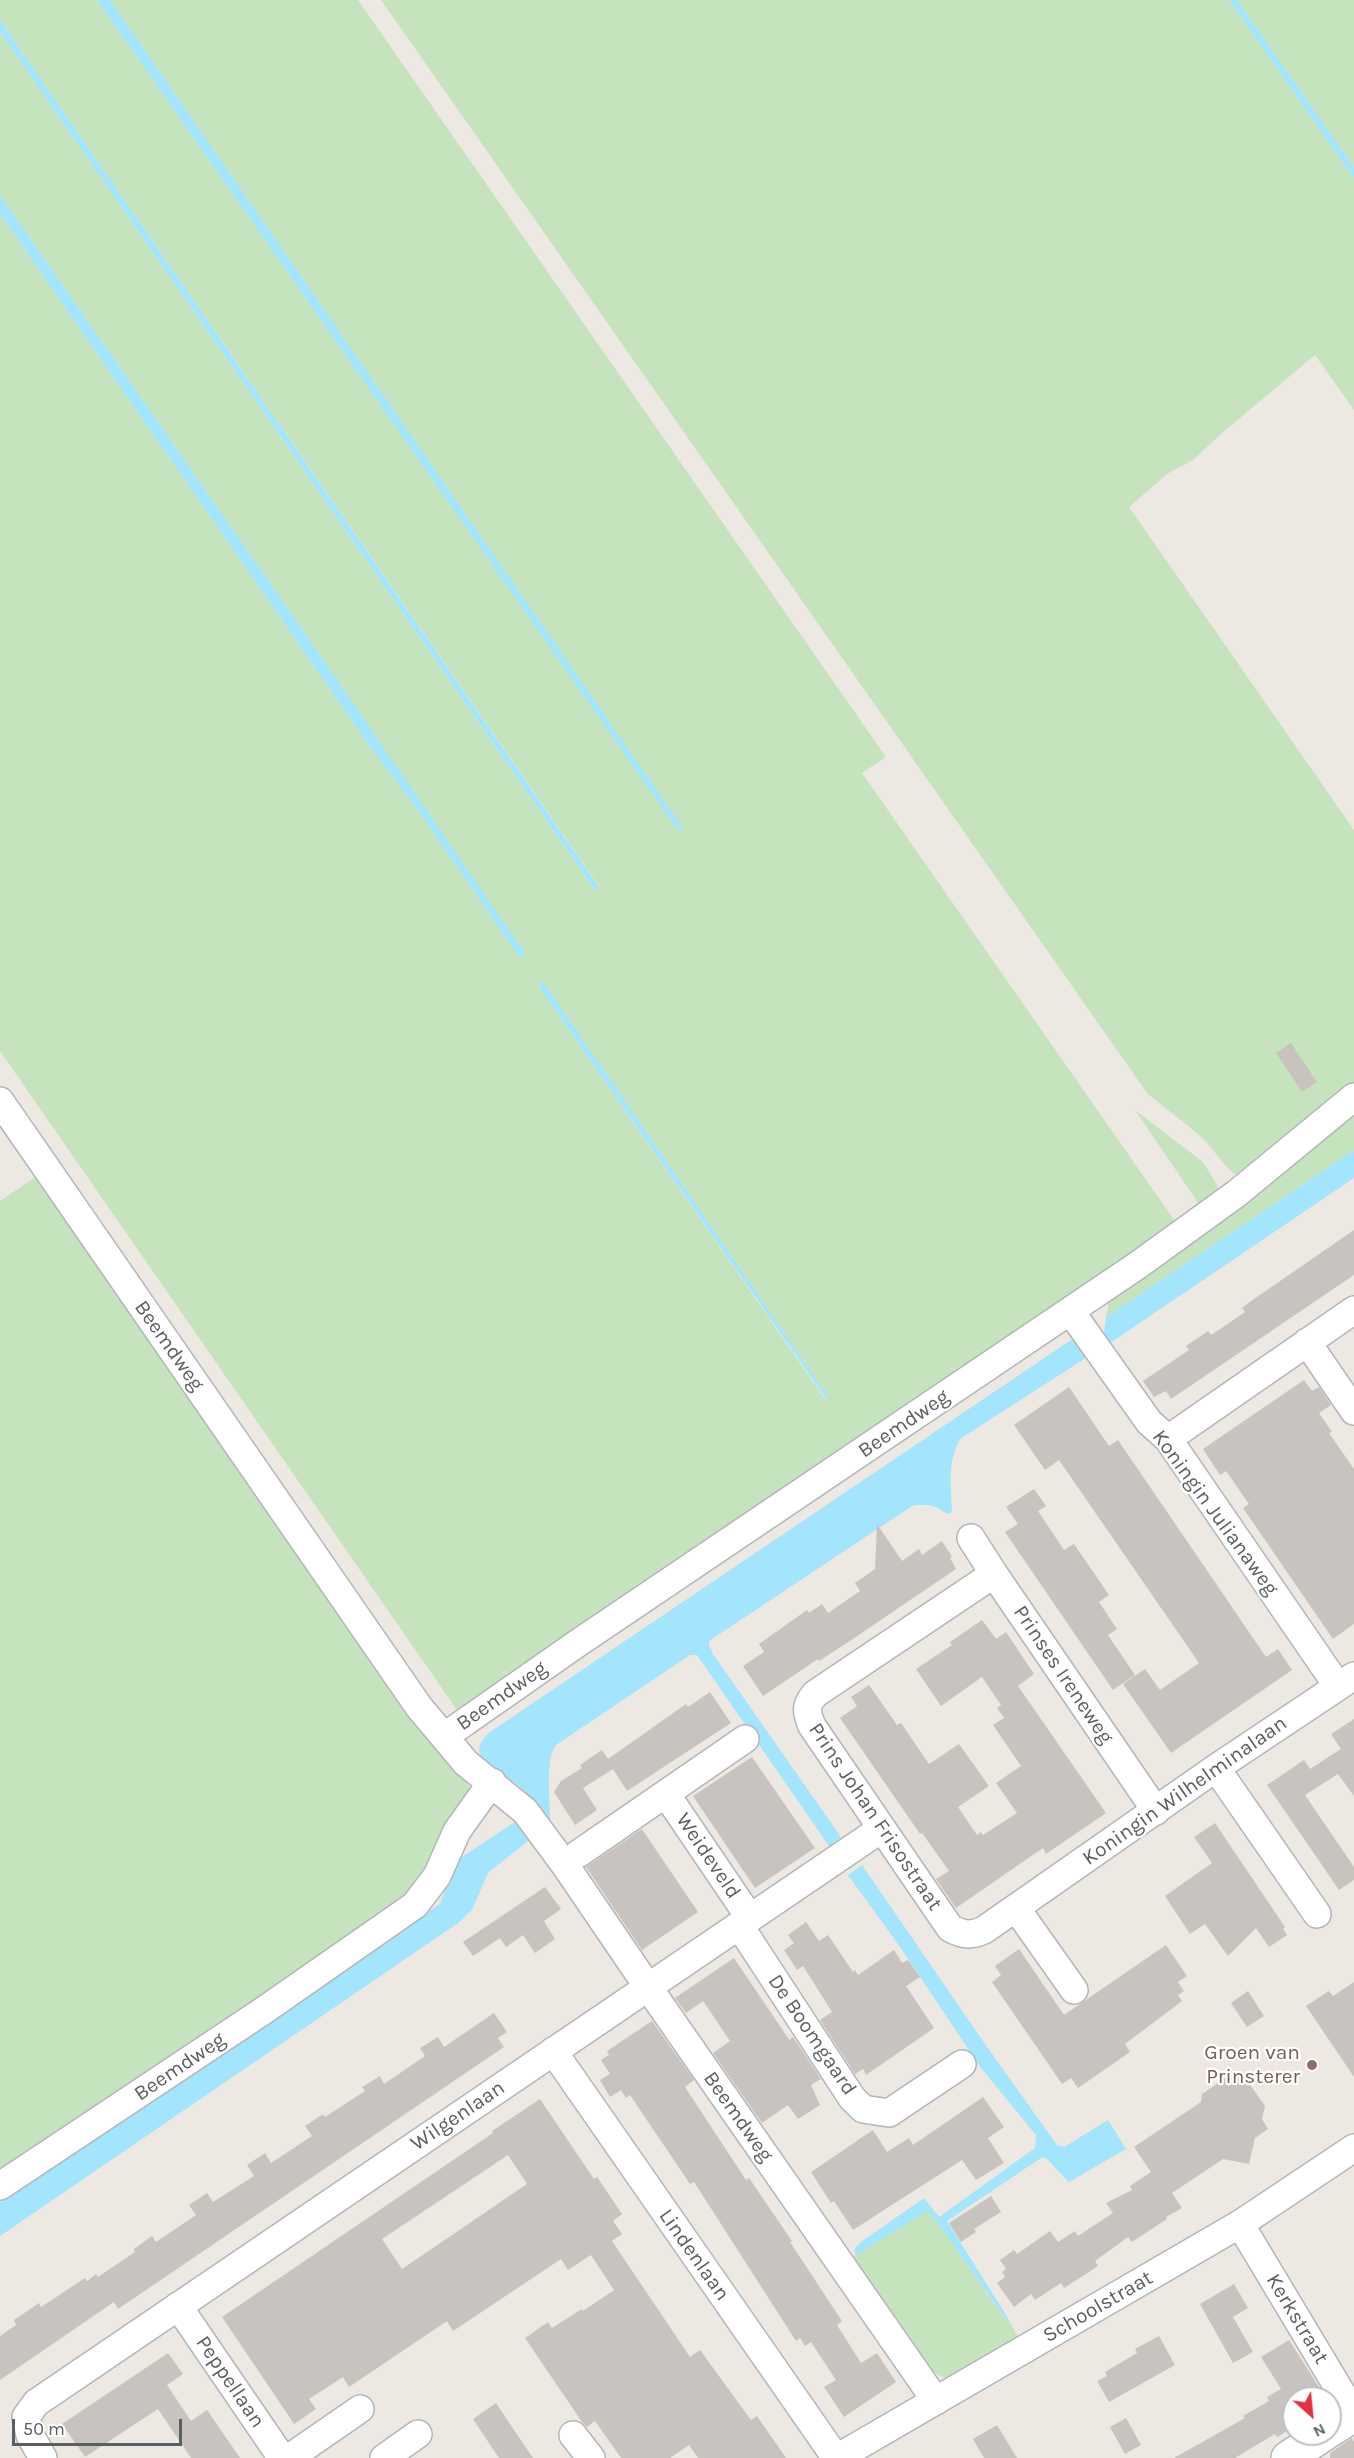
<!DOCTYPE html>
<style>
body{margin:0}
#map{position:relative;width:1354px;height:2458px;overflow:hidden;background:#ede8e2;font-family:Karla,sans-serif}
canvas{display:block}
.north{position:absolute;left:1282px;top:2386px;width:60px;height:60px;box-sizing:border-box;background:#fff;border:2px solid #bdbfc0;border-radius:50%;rotate:153deg;font-size:16px;font-weight:700;line-height:24px;text-align:center;color:#5a5f62}
.north::after{content:'';display:block;margin:auto;width:21px;height:27px;background:#e33143;clip-path:polygon(50% 0,100% 100%,50% 72%,0 100%)}
.scale{position:absolute;left:12px;top:2419px;width:170px;height:27px;box-sizing:border-box;border:3px solid #5a5f62;border-top:0;padding-left:8px;font-size:18px;line-height:21px;white-space:nowrap;color:#5a5f62;-webkit-text-stroke:4px #fff;paint-order:stroke}
</style>
<div id="map">
<canvas width="1354" height="2458"></canvas>
<div class="north">N</div>
<div class="scale">50 m</div>
</div>
<script>
const context = document.querySelector('canvas').getContext('2d');
context.lineJoin = 'round';
function fillPath(path, color) { context.fillStyle = color; context.fill(path, 'evenodd'); }
function strokePath(path, color, width, dash) { context.strokeStyle = color; context.lineWidth = width; context.lineCap = dash ? 'butt' : 'round'; context.setLineDash(dash || []); context.stroke(path); }
function label(font, color, halo, rows, align = 'center') {
  context.font = font + ' Karla,sans-serif'; context.lineWidth = 4.5; context.setLineDash([]); context.textBaseline = 'middle'; context.strokeStyle = halo; context.fillStyle = color; for (const [text, x, y, turn = 0] of rows) {
    context.save(); context.translate(x, y); context.rotate((+turn || 0) * Math.PI / 180); context.textAlign = isNaN(turn) ? turn : align; if (halo) context.strokeText(text, 0, 0); context.fillText(text, 0, 0); context.restore();
  }
}
fillPath(new Path2D(`
 M 0,0 L 97,0 L 678,830 L 682,827 L 110,0 L 358,0 L 886,757 L 862,773 L 1179,1227 L 466,1723 L 0,1051 L 0,214 L 368,744 L 424,819 L 519,957 L 524,955 L 314,646 L 0,195 L 0,32 L 594,889 L 597,890 L 599,886 L 0,20 ZM 542,981 L 827,1395 L 826,1400 L 539,987 L 539,985 Z
 M 381,0 L 1229,0 L 1354,179 L 1354,410 L 1315,355 L 1222,433 L 1193,460 L 1167,474 L 1129,507 L 1354,830 L 1354,1087 L 1239,1177 C 1222,1166 1214,1148 1199,1135 C 1182,1120 1164,1108 1147,1093 Z
 M 1237,0 L 1354,0 L 1354,167 Z
 M 1354,1106 L 1354,1150 L 1106,1317 L 1109,1303 L 1121,1289 L 1189,1245 Z
 M 1135,1110 L 1203,1162 L 1217,1185 L 1217,1200 L 1203,1210 Z
 M 46,1170 L 464,1776 L 471,1792 L 428,1889 L 0,2177 L 0,1201 Z
 M 927,2210 C 957,2245 979,2284 1006,2320 L 1009,2320 L 1018,2337 L 946,2379 L 926,2367 L 853,2256 Z`), '#c5e4be');
fillPath(new Path2D(`
 M 97,0 L 110,0 L 683,828 L 681,830 L 678,830 L 674,825 Z
 M 1229,0 L 1237,0 L 1354,167 L 1354,179 Z
 M 0,20 L 599,887 L 599,889 L 594,889 L 0,32 Z
 M 0,195 L 314,646 L 524,952 L 523,957 L 519,957 L 424,819 L 368,744 L 0,214 Z
 M 541,981 L 544,983 L 827,1395 L 827,1400 L 539,987 Z
 M 1354,1150 L 1354,1178 L 1110,1343 L 1104,1332 L 1106,1317 Z
 M 1071,1340 L 1079,1341 L 1092,1354 L 960,1439 C 947,1463 951,1486 952,1512 L 947,1514 C 936,1505 927,1503 912,1506 L 709,1641 L 709,1645 L 713,1654 L 841,1837 L 829,1846 L 697,1655 L 690,1655 L 556,1745 C 544,1760 551,1803 550,1823 L 488,1873 L 472,1910 L 458,1923 L 0,2236 L 0,2202 L 440,1904 L 456,1861 L 536,1808 C 531,1798 525,1790 515,1783 C 498,1770 461,1757 490,1732 Z
 M 862,1865 L 985,2044 L 1057,2145 L 1064,2147 L 1108,2120 L 1126,2149 L 1069,2182 L 1046,2158 L 1041,2158 L 947,2221 L 1008,2318 L 1007,2321 L 940,2226 L 927,2211 L 856,2255 L 854,2250 L 861,2242 L 924,2198 L 939,2217 L 1035,2148 L 1036,2135 L 981,2068 L 898,1944 L 848,1875 Z`), '#a2e5fc');
fillPath(new Path2D(`
 M 1291,1043 L 1317,1082 L 1302,1092 L 1276,1053 Z
 M 1354,1230 L 1354,1275 L 1171,1399 L 1166,1391 L 1154,1397 L 1143,1381 L 1189,1350 L 1186,1346 L 1208,1331 L 1211,1335 L 1229,1323 L 1245,1312 L 1242,1308 L 1254,1299 Z
 M 1304,1380 L 1312,1391 L 1319,1387 L 1331,1405 L 1319,1413 L 1332,1432 L 1329,1433 L 1354,1469 L 1354,1624 L 1333,1639 L 1243,1508 L 1249,1504 L 1226,1471 L 1220,1475 L 1203,1449 Z
 M 1069,1387 L 1109,1446 L 1118,1440 L 1266,1657 L 1278,1649 L 1292,1670 L 1171,1753 L 1123,1684 L 1145,1669 L 1160,1690 L 1199,1663 L 1059,1460 L 1045,1470 L 1014,1425 Z
 M 1034,1489 L 1046,1506 L 1038,1511 L 1064,1550 L 1074,1544 L 1109,1595 L 1099,1602 L 1117,1629 L 1108,1635 L 1135,1675 L 1113,1690 L 1005,1532 L 1018,1524 L 1006,1507 Z
 M 877,1524 L 902,1561 L 919,1549 L 922,1555 L 942,1541 L 952,1557 L 950,1558 L 956,1569 L 847,1643 L 819,1661 L 818,1659 L 763,1696 L 743,1666 L 764,1652 L 759,1644 L 807,1610 L 809,1613 L 822,1604 L 828,1613 L 860,1591 L 855,1583 L 875,1569 Z
 M 982,1620 L 996,1639 L 1006,1632 L 1034,1674 L 1018,1686 L 1106,1813 L 1046,1854 L 1043,1848 L 956,1908 L 936,1879 L 949,1871 L 922,1833 L 920,1834 L 840,1718 L 857,1706 L 851,1697 L 869,1685 L 897,1725 L 901,1723 L 929,1764 L 959,1744 L 989,1786 L 958,1807 L 977,1835 L 981,1832 L 983,1835 L 1017,1813 L 996,1783 L 1021,1766 L 993,1725 L 1004,1718 L 997,1708 L 1001,1705 L 982,1677 L 941,1706 L 916,1669 L 952,1645 L 950,1642 Z
 M 710,1692 L 731,1723 L 627,1791 L 613,1769 L 583,1788 L 597,1810 L 575,1825 L 554,1792 L 561,1781 L 582,1768 L 580,1765 L 602,1750 L 608,1759 L 686,1704 L 688,1707 Z
 M 1354,1719 L 1354,1796 L 1338,1774 L 1305,1795 L 1354,1867 L 1354,1880 L 1339,1890 L 1267,1785 L 1304,1760 L 1310,1769 L 1341,1749 L 1331,1734 Z
 M 752,1757 L 815,1848 L 755,1888 L 693,1796 Z
 M 1215,1823 L 1285,1927 L 1283,1929 L 1287,1935 L 1269,1947 L 1256,1928 L 1228,1956 L 1205,1924 L 1190,1934 L 1165,1896 L 1212,1863 L 1194,1837 Z
 M 642,1829 L 698,1912 L 642,1950 L 586,1867 Z
 M 545,1887 L 561,1909 L 544,1921 L 555,1939 L 535,1953 L 523,1935 L 506,1947 L 500,1938 L 473,1956 L 463,1942 Z
 M 806,1922 L 819,1941 L 828,1935 L 853,1972 L 855,1970 L 858,1975 L 894,1950 L 902,1963 L 908,1960 L 920,1977 L 906,1986 L 934,2028 L 866,2075 L 863,2069 L 855,2074 L 820,2020 L 832,2012 L 803,1966 L 797,1970 L 784,1950 L 794,1943 L 788,1935 Z
 M 1166,1945 L 1187,1976 L 1178,1982 L 1184,1991 L 1178,1995 L 1182,2001 L 1125,2044 L 1130,2052 L 1078,2088 L 1071,2078 L 1062,2084 L 992,1982 L 1001,1975 L 995,1966 L 1019,1949 L 1064,2015 Z
 M 734,1958 L 788,2038 L 789,2040 L 793,2037 L 821,2079 L 811,2085 L 820,2105 L 798,2119 L 788,2105 L 762,2123 L 713,2053 L 730,2041 L 703,2001 L 686,2013 L 675,1998 Z
 M 1354,1982 L 1354,2077 L 1306,2006 L 1329,1991 L 1333,1996 Z
 M 1248,1991 L 1264,2016 L 1247,2027 L 1231,2003 Z
 M 494,2013 L 507,2032 L 498,2038 L 504,2047 L 118,2309 L 114,2302 L 0,2380 L 0,2336 L 16,2325 L 14,2320 L 39,2303 L 41,2307 L 85,2278 L 87,2281 L 96,2274 L 98,2277 L 135,2252 L 134,2249 L 152,2236 L 156,2242 L 196,2215 L 189,2205 L 207,2193 L 213,2202 L 254,2176 L 247,2165 L 265,2153 L 271,2163 L 312,2136 L 305,2126 L 323,2114 L 325,2117 L 365,2091 L 362,2087 L 380,2076 L 384,2084 L 425,2056 L 420,2048 L 438,2037 L 444,2047 Z
 M 652,2021 L 694,2080 L 685,2087 L 746,2180 L 749,2178 L 792,2241 L 790,2242 L 842,2321 L 837,2325 L 861,2363 L 877,2353 L 896,2382 L 844,2417 L 824,2387 L 836,2380 L 811,2342 L 805,2346 L 800,2338 L 796,2341 L 694,2182 L 690,2184 L 630,2095 L 626,2098 L 621,2090 L 610,2097 L 600,2080 L 610,2074 L 601,2060 L 609,2055 L 607,2051 Z
 M 1233,2073 L 1244,2076 L 1265,2106 L 1262,2119 L 1268,2129 L 1255,2138 L 1249,2164 L 1223,2159 L 1172,2193 L 1182,2208 L 1166,2217 L 1167,2219 L 1132,2242 L 1128,2237 L 1095,2261 L 1098,2266 L 1064,2288 L 1061,2283 L 1035,2300 L 1031,2294 L 1014,2307 L 997,2283 L 1005,2277 L 1002,2272 L 1006,2269 L 1000,2260 L 1014,2250 L 1017,2254 L 1050,2231 L 1058,2242 L 1075,2231 L 1078,2236 L 1113,2213 L 1106,2203 L 1132,2190 L 1130,2186 L 1151,2172 L 1134,2147 L 1201,2102 L 1202,2094 Z
 M 983,2097 L 1004,2127 L 988,2138 L 1004,2163 L 976,2180 L 962,2160 L 853,2230 L 834,2201 L 831,2203 L 811,2172 L 873,2130 L 887,2152 L 909,2138 L 913,2145 Z
 M 540,2099 L 594,2179 L 597,2177 L 622,2214 L 613,2221 L 622,2234 L 612,2241 L 690,2357 L 700,2350 L 751,2420 L 757,2416 L 786,2458 L 698,2458 L 689,2445 L 670,2458 L 621,2458 L 595,2421 L 587,2427 L 582,2422 L 525,2338 L 548,2322 L 552,2328 L 582,2309 L 583,2311 L 614,2290 L 591,2255 L 568,2270 L 561,2259 L 453,2331 L 447,2321 L 349,2387 L 343,2377 L 309,2399 L 316,2409 L 294,2424 L 282,2406 L 222,2317 L 493,2133 L 492,2131 ZM 508,2155 L 527,2184 L 402,2269 L 382,2239 Z
 M 991,2196 L 1001,2212 L 974,2229 L 976,2232 L 961,2242 L 949,2223 Z
 M 1234,2284 L 1248,2308 L 1233,2317 L 1253,2352 L 1233,2363 L 1200,2304 Z
 M 1159,2336 L 1175,2365 L 1109,2402 L 1097,2381 L 1107,2376 L 1105,2372 L 1137,2353 L 1135,2349 Z
 M 1289,2340 L 1326,2398 L 1294,2398 L 1294,2427 L 1277,2437 L 1275,2434 L 1235,2458 L 1174,2458 L 1245,2418 L 1243,2416 L 1269,2401 L 1267,2397 L 1281,2389 L 1261,2357 Z
 M 168,2353 L 183,2374 L 167,2385 L 191,2421 L 207,2410 L 240,2458 L 191,2458 L 158,2409 L 85,2457 L 62,2424 Z
 M 496,2403 L 508,2421 L 533,2458 L 499,2458 L 473,2419 Z
 M 1126,2418 L 1141,2445 L 1125,2454 L 1110,2427 Z
 M 997,2425 L 1017,2458 L 984,2458 L 973,2439 Z
 M 1352,2438 L 1354,2442 L 1354,2458 L 1330,2458 L 1330,2453 Z`), '#c8c3bf');
const street = new Path2D(`
 M 0,1101 L 419,1707 L 466,1763 L 525,1811 L 565,1865 L 648,1987 L 936,2401
 M 1071,1312 L 1149,1422 L 1168,1439 L 1337,1685
 M 1307,1342 L 1354,1411
 M 1168,1439 L 1354,1310
 M 971,1538 L 994,1574 L 1156,1811
 M 994,1574 L 815,1694 C 805,1706 806,1712 812,1726 L 950,1928 C 963,1935 971,1936 984,1930 L 1216,1768 L 1354,1676
 M 445,1736 L 578,1643 L 1138,1265 L 1236,1194 L 1354,1097
 M 1216,1768 L 1317,1914
 M 666,1794 L 750,1918
 M 578,1854 L 745,1739
 M 1016,1908 L 1074,1990
 M 739,1925 L 852,2098 L 863,2109 L 889,2113 L 962,2064
 M 553,2051 L 836,2458
 M 0,2186 L 263,2011 L 415,1905 L 437,1876 L 457,1831 L 492,1782
 M 1240,2224 L 1354,2414
 M 178,2306 L 282,2458
 M 573,2435 L 591,2458
 M 43,2458 L 30,2435 L 26,2417 L 36,2403 L 881,1829
 M 289,2458 L 360,2409
 M 384,2458 L 418,2434
 M 837,2458 L 1240,2224 L 1354,2148`);
const secondary = new Path2D(`
 M 1330,2430 L 1354,2415
 M 1288,2458 L 1324,2434`);
strokePath(street, '#b2b6b9', 30);
strokePath(secondary, '#b1b6b9', 36);
strokePath(street, '#fff', 27);
strokePath(secondary, '#fff', 33);
for (const [x, y, r, color] of [
 [1312,2065,6,"#8d6e63"]
]) { const dot = new Path2D(); dot.arc(x, y, r, 0, 2 * Math.PI); context.fillStyle = color; context.fill(dot); strokePath(dot, '#fff', 2); }
label('21px', '#5a5f62', '#fff', [
 ["Beemdweg",169,1346,55],
 ["Beemdweg",904,1424,-34],
 ["Koningin Julianaweg",1215,1513,54],
 ["Prinses Ireneweg",1063,1675,56],
 ["Beemdweg",502,1696,-35],
 ["Koningin Wilhelminalaan",1185,1791,-35],
 ["Prins Johan Frisostraat",875,1817,56],
 ["Weideveld",708,1856,56],
 ["De Boomgaard",812,2035,56],
 ["Beemdweg",180,2067,-34],
 ["Wilgenlaan",458,2116,-34],
 ["Beemdweg",738,2117,55],
 ["Lindenlaan",694,2255,55],
 ["Schoolstraat",1098,2307,-30],
 ["Kerkstraat",1297,2319,59],
 ["Peppellaan",230,2382,56]
]);
label('21px', '#785e54', '#fff', [
 ["Groen van",1300,2053],
 ["Prinsterer",1300,2077]
], 'right');
</script>
